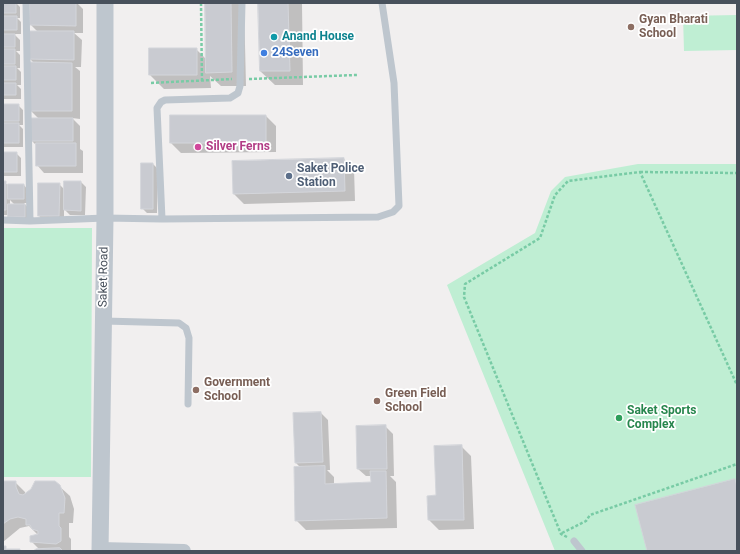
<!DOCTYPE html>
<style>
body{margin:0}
#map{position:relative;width:740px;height:554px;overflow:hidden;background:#f1efef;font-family:Roboto,sans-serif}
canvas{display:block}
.frame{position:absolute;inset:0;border:4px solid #48515c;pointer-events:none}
</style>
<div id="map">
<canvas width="740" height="554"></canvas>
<div class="frame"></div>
</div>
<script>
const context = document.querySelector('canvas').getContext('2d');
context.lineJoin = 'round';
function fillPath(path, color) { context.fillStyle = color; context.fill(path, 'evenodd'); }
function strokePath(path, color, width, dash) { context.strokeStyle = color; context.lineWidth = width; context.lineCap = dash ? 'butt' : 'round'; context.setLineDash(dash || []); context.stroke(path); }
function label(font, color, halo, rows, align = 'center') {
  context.font = font + ' Roboto,sans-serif'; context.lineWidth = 3.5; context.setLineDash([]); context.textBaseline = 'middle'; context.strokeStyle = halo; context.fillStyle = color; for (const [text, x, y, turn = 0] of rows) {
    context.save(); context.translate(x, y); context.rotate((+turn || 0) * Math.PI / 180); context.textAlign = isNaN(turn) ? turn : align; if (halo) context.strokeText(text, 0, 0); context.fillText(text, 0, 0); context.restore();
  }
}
fillPath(new Path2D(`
 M 737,15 L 737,50 L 684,51 L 683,16 Z
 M 638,164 L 737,164 L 737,551 L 555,551 L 447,285 L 535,233 L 551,191 L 565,177 Z
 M 3,228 L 92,228 L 91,477 L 3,477 Z`), '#bfeed3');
fillPath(new Path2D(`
 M 3,3 L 16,3 L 20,7 L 20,18 L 17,18 L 21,22 L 21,34 L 14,34 L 20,40 L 20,51 L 16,51 L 20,55 L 20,68 L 17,68 L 21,72 L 21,85 L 17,85 L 21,89 L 21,99 L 3,99 Z
 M 31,3 L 77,3 L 83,9 L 83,33 L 74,33 L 82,40 L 81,67 L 75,67 L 80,71 L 80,119 L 72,118 L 80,126 L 80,149 L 83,151 L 83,173 L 44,173 L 37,165 L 37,146 L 32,141 L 39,119 L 31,111 L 34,63 L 30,59 L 38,32 L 31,25 Z
 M 206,3 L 244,3 L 246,86 L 221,86 L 210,76 L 211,88 L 164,89 L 150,75 L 196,49 L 206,59 Z
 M 259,3 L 302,3 L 303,85 L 275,85 L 260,71 Z
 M 3,105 L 18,105 L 23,110 L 23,125 L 19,125 L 23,129 L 23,147 L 3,147 Z
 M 266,116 L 276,126 L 276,152 L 181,153 L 171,143 Z
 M 3,153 L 16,153 L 21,158 L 21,176 L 3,176 Z
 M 344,159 L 354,169 L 355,201 L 244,204 L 234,194 Z
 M 153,164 L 158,169 L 157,213 L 147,213 L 142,208 Z
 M 3,182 L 8,185 L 24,185 L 28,190 L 29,203 L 24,203 L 30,210 L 30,222 L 9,215 L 3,215 ZM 10,200 L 15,205 L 10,205 Z
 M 81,182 L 86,187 L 85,215 L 70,215 L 64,209 L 64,221 L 44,221 L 39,216 L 59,184 L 65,190 Z
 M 321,413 L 328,420 L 330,470 L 327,470 L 334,477 L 334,484 L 372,483 L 371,476 L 366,476 L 358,469 L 385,426 L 393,434 L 394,476 L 390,476 L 396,482 L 397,528 L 306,530 L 296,520 L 301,468 L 296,463 Z
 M 461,446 L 471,456 L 474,529 L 439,530 L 429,520 L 428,497 L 437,496 Z
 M 3,482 L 15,482 L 25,492 L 25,494 L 59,486 L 70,496 L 74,509 L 73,523 L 69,523 L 69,537 L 71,539 L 71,551 L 34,551 L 39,549 L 31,541 L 38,535 L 29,526 L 20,528 L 3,542 Z`), '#0003');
const building = new Path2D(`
 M 3,3 L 16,3 L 16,13 L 3,13 Z
 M 30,3 L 76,3 L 76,26 L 30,25 Z
 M 205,3 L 231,3 L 232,72 L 206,73 Z
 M 258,3 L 288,3 L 290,71 L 260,71 Z
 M 3,16 L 17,16 L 17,30 L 3,30 Z
 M 29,31 L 74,31 L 74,60 L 29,59 Z
 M 3,34 L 15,34 L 15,47 L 3,47 Z
 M 149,48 L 197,48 L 197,75 L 149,75 Z
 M 3,49 L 15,49 L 15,64 L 3,64 Z
 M 30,62 L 72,63 L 72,111 L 30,111 Z
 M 3,66 L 16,66 L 16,80 L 3,80 Z
 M 3,83 L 16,83 L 16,95 L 3,95 Z
 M 3,104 L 19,104 L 19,121 L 3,121 Z
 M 170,115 L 266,115 L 266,143 L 170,143 Z
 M 31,118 L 73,118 L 73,141 L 31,141 Z
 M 3,123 L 19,123 L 19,143 L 3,143 Z
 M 36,143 L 76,143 L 76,166 L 36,166 Z
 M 3,152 L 17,152 L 17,172 L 3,172 Z
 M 344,158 L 345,191 L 233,194 L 232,161 Z
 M 141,163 L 153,163 L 153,209 L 141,209 Z
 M 3,181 L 6,181 L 6,210 L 3,210 Z
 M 64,181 L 81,181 L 81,211 L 64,210 Z
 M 38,183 L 60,183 L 59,216 L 38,216 Z
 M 8,184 L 24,184 L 24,199 L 8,199 Z
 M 8,204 L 25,204 L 25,217 L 8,217 Z
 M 321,412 L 323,462 L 295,463 L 293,413 Z
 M 386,425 L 387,469 L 357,469 L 356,426 Z
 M 462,445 L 464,520 L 428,520 L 427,496 L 436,495 L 434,446 Z
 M 325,466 L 325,484 L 371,482 L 370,471 L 386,471 L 387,518 L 295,521 L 294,467 Z
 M 735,479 L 737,487 L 737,551 L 647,551 L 635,505 Z
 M 3,481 L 16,481 L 16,487 L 19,494 L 23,495 L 31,489 L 35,481 L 55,481 L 60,485 L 65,498 L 64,513 L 59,513 L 59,526 L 61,528 L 61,541 L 56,544 L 30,542 L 30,536 L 38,534 L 38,531 L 32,529 L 30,525 L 26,525 L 26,519 L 18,517 L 10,519 L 3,524 Z
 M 3,546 L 6,546 L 6,549 L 20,549 L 20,551 L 3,551 Z
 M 60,548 L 63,551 L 33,551 L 36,549 Z`);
fillPath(building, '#c9cbd1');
strokePath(building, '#d3d5da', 1);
strokePath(new Path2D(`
 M 201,3 L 202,81
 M 249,79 L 357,75
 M 151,83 L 232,79
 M 640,172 L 737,173
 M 562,533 L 586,521 L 590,515 L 737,464
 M 567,537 L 561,534 L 464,297 L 465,284 L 540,238 L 555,195 L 568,181 L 640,172 L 737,385`), '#78cba5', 2.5, [3, 2]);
strokePath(new Path2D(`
 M 26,3 L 30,221
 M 162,219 L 157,108 L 161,102 L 165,100 L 230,98 L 238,93 L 240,86 L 242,3
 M 3,220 L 30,221 L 105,218 L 162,219 L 378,217 L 393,212 L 399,206 L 394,83 L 382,3
 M 104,321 L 179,323 L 186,328 L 189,338 L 188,404
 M 574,541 L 582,551`), '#bec6ce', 7);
strokePath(new Path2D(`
 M 100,549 L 184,551`), '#bec6ce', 14);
strokePath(new Path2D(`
 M 100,551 L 105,218 L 105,3`), '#bec6ce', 17);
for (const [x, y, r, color] of [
 [631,27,4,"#8d6e63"],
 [274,37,4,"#0f9aa8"],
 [264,53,4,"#3f7fe0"],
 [198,147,4,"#d1479c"],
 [289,176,4,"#5c6f8a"],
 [196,390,4,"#8d6e63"],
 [377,401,4,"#8d6e63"],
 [619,418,4,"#2e9e5b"]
]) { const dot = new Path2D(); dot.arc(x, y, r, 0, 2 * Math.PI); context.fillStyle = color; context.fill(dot); strokePath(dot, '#fff', 1.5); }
label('bold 12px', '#785e54', '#fff', [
 ["Gyan Bharati",639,20],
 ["School",639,34],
 ["Government",204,383],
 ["School",204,397],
 ["Green Field",385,394],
 ["School",385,408]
], 'left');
label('bold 12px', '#0d838f', '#fff', [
 ["Anand House",282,37]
], 'left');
label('bold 12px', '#366cbe', '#fff', [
 ["24Seven",272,53]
], 'left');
label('bold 12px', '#b23c85', '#fff', [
 ["Silver Ferns",206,147]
], 'left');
label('bold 12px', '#4e5e75', '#fff', [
 ["Saket Police",297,169],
 ["Station",297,183]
], 'left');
label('12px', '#48515c', '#fff', [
 ["Saket Road",104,277,-89]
]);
label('bold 12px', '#27864d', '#fff', [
 ["Saket Sports",627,411],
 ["Complex",627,425]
], 'left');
</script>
